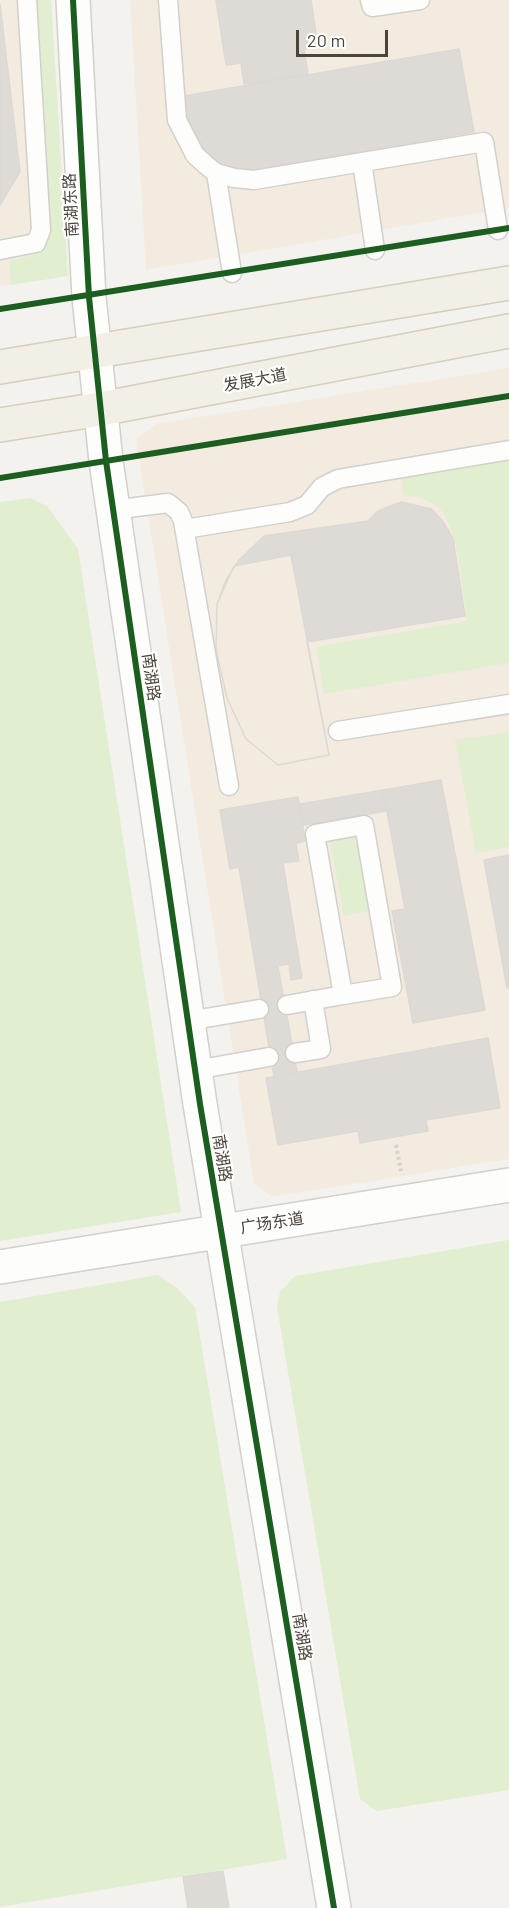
<!DOCTYPE html>
<meta charset="utf-8">
<style>
body{margin:0}
#map{position:relative;width:509px;height:1908px;overflow:hidden;background:#f4f2ee;font-family:Barlow,sans-serif}
canvas{display:block}
.scale{position:absolute;left:296px;top:30px;width:92px;height:27px;box-sizing:border-box;border:3px solid #4b4439;border-top:0;padding-left:8px;font-size:18px;line-height:21px;white-space:nowrap;color:#4b4439;-webkit-text-stroke:4px #fff;paint-order:stroke}
</style>
<div id="map">
<canvas width="509" height="1908"></canvas>
<div class="scale">20 m</div>
</div>
<script>
const context = document.querySelector('canvas').getContext('2d');
context.lineJoin = 'round';
function fillPath(path, color) { context.fillStyle = color; context.fill(path, 'evenodd'); }
function strokePath(path, color, width, dash) { context.strokeStyle = color; context.lineWidth = width; context.lineCap = dash ? 'butt' : 'round'; context.setLineDash(dash || []); context.stroke(path); }
function label(font, color, halo, rows, align = 'center') {
  context.font = font + ' Barlow,"Noto Sans SC",sans-serif'; context.lineWidth = 4.5; context.setLineDash([]); context.textBaseline = 'middle'; context.strokeStyle = halo; context.fillStyle = color; for (const [text, x, y, turn = 0] of rows) {
    context.save(); context.translate(x, y); context.rotate((+turn || 0) * Math.PI / 180); context.textAlign = isNaN(turn) ? turn : align; if (halo) context.strokeText(text, 0, 0); context.fillText(text, 0, 0); context.restore();
  }
}
fillPath(new Path2D(`
 M 0,0 L 51,0 L 68,276 L 0,286 Z
 M 130,0 L 509,0 L 509,208 L 146,270 Z
 M 509,368 L 509,1159 L 272,1197 L 254,1184 L 136,439 L 156,424 Z`), '#f3ebdf');
fillPath(new Path2D(`
 M 19,0 L 51,0 L 68,276 L 11,285 L 9,261 L 34,255 Z
 M 509,456 L 509,663 L 324,694 L 316,647 L 467,621 C 463,593 459,527 439,508 C 430,499 415,497 404,495 L 400,473 Z
 M 31,498 L 48,507 L 78,549 L 181,1212 L 0,1241 L 0,502 Z
 M 509,732 L 509,847 L 476,853 L 455,740 Z
 M 352,833 L 357,837 L 370,911 L 344,916 L 330,842 L 332,836 Z
 M 509,1240 L 509,1790 L 377,1811 L 360,1799 L 277,1307 L 280,1292 L 295,1276 Z
 M 158,1275 L 177,1288 L 195,1307 L 287,1859 L 0,1907 L 0,1302 Z`), '#e1eecf');
const building = new Path2D(`
 M 216,0 L 311,0 L 318,47 L 304,49 L 308,74 L 244,84 L 241,63 L 226,65 Z
 M 0,4 L 20,172 L 0,205 Z
 M 459,49 L 474,132 L 242,172 L 215,161 L 192,135 L 184,96 Z
 M 401,502 L 431,509 L 442,520 L 453,538 L 465,616 L 307,642 L 329,755 L 278,765 L 246,739 L 227,698 L 216,650 L 217,604 L 226,580 L 239,560 L 264,536 L 368,521 L 378,511 Z
 M 291,555 L 329,755 L 278,765 L 246,739 L 227,698 L 216,650 L 217,604 L 234,566 Z
 M 441,780 L 485,1010 L 413,1023 L 392,911 L 405,909 L 383,790 Z
 M 383,790 L 386,811 L 303,825 L 300,804 Z
 M 298,797 L 305,841 L 296,843 L 299,861 L 283,863 L 302,978 L 291,980 L 289,964 L 256,970 L 239,867 L 230,869 L 220,810 Z
 M 509,855 L 509,987 L 507,988 L 484,860 Z
 M 278,966 L 297,1072 L 274,1077 L 256,970 Z
 M 488,1038 L 500,1108 L 426,1120 L 428,1131 L 360,1143 L 358,1131 L 278,1145 L 266,1078 Z
 M 223,1871 L 229,1908 L 188,1908 L 183,1877 Z`);
fillPath(building, '#dedbd6');
strokePath(building, '#dcd9d4', 1.5);
const service = new Path2D(`
 M 168,0 L 177,120 L 195,155 L 206,165 L 216,173 L 234,178 L 254,180 L 484,142 L 498,230
 M 370,0 L 372,7 L 420,0
 M 362,162 L 375,250
 M 216,173 L 232,273
 M 0,250 L 36,243 L 41,230 L 27,0
 M 112,510 L 168,503 L 179,512 L 183,521 L 229,786
 M 185,529 L 290,512 L 307,505 L 322,487 L 338,479 L 509,450
 M 338,731 L 509,704
 M 287,1005 L 343,995 L 315,834 L 364,825 L 392,987 L 343,995
 M 188,1021 L 259,1009
 M 295,1053 L 321,1049 L 313,1000
 M 195,1070 L 269,1057`);
const tertiary = new Path2D(`
 M 73,0 L 89,297 L 106,461 L 200,1104 L 334,1908
 M 0,1267 L 509,1185`);
const primary = new Path2D(`
 M 0,367 L 509,283
 M 0,425 L 100,409 L 509,331`);
strokePath(service, '#d2d0cb', 21);
strokePath(tertiary, '#d2d0cb', 36);
strokePath(primary, '#d6cebb', 36);
strokePath(new Path2D(`
 M 396,1145 L 401,1171`), '#d3d2cc', 4, [3, 3]);
strokePath(service, '#fdfdfc', 18);
strokePath(tertiary, '#fdfdfc', 33);
strokePath(primary, '#f2efe6', 33);
strokePath(new Path2D(`
 M 73,0 L 89,297 L 106,461 L 200,1104 L 334,1908
 M 0,309 L 509,228
 M 0,478 L 509,396`), '#1b5e20', 6);
label('16px', '#4b4439', '#fff', [
 ["南湖东路",71,205,-93],
 ["发展大道",255,380,-11],
 ["南湖路",151,677,82],
 ["南湖路",222,1158,81],
 ["广场东道",272,1223,-9],
 ["南湖路",302,1637,81]
]);
</script>
